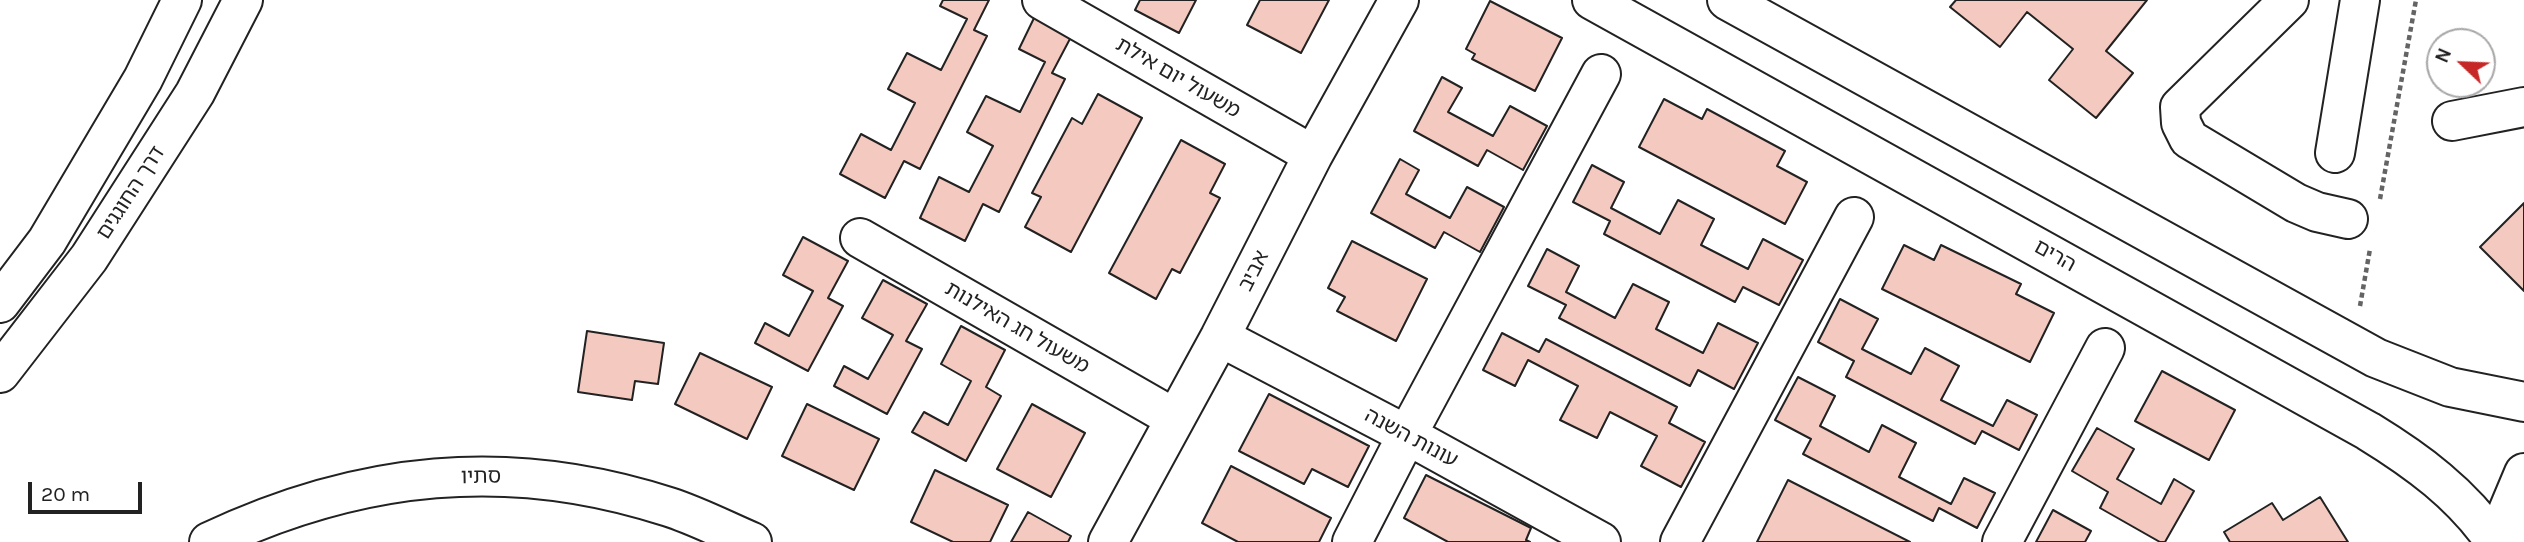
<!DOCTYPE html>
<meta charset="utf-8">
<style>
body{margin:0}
#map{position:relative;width:2524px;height:542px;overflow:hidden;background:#fff;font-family:Karla,sans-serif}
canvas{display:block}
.north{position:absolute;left:2426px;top:28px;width:70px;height:70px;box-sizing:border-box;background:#fff;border:2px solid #a7a7a7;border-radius:50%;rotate:293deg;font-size:19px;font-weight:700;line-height:28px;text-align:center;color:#222}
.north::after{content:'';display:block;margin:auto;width:24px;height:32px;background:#c62828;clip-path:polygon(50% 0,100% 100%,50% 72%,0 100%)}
.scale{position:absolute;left:28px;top:482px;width:114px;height:32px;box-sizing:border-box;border:4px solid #222;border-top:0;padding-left:9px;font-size:21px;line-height:24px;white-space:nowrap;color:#222;-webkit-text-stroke:5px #fff;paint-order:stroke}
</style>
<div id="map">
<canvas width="2524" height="542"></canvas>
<div class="north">N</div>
<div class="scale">20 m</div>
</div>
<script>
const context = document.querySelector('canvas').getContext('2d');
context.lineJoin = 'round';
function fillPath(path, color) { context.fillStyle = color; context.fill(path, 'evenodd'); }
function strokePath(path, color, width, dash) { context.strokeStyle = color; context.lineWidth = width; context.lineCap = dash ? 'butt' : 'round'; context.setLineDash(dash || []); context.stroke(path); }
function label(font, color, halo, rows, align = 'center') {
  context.font = font + ' Karla,"Noto Sans Hebrew",sans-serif'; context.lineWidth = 5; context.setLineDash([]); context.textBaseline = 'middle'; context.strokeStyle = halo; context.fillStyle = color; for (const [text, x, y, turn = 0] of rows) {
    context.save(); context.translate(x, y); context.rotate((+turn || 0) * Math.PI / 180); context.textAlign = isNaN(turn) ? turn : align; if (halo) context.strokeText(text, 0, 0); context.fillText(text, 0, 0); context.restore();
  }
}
const building = new Path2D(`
 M 943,0 L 989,0 L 974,30 L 987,36 L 920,169 L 904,161 L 885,198 L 840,174 L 861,134 L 891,150 L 915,103 L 888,89 L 907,53 L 941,70 L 967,19 L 940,6 Z
 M 1140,0 L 1196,0 L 1179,33 L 1135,10 Z
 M 1260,0 L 1329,0 L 1301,53 L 1247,25 Z
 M 1956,0 L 2147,0 L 2106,51 L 2133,73 L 2096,118 L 2049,80 L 2073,49 L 2027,12 L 2000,47 L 1950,7 Z
 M 1490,1 L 1562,38 L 1535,91 L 1472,59 L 1475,54 L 1466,49 Z
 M 1035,16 L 1072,35 L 1052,73 L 1065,79 L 999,212 L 983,204 L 965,241 L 920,218 L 939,177 L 969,192 L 993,146 L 967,132 L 986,96 L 1020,112 L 1045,62 L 1019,49 Z
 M 1442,77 L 1462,88 L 1448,112 L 1493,136 L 1510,106 L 1547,126 L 1523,170 L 1487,150 L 1478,166 L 1414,131 Z
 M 1098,94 L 1142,118 L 1071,252 L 1025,227 L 1041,197 L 1032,193 L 1072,118 L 1082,124 Z
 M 1664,99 L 1702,119 L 1707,109 L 1785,151 L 1777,166 L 1807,182 L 1785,224 L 1639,147 Z
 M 1181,140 L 1225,164 L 1210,193 L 1220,198 L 1180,273 L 1172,269 L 1156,299 L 1109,273 Z
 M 1400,159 L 1419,170 L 1406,194 L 1450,218 L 1467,187 L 1504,207 L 1480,252 L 1444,232 L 1435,248 L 1371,213 Z
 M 1592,165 L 1624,182 L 1611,208 L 1660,234 L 1678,200 L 1714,219 L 1701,245 L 1748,269 L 1763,239 L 1803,260 L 1779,305 L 1743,287 L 1735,302 L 1604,234 L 1610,221 L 1573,202 Z
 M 2524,203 L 2524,291 L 2480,247 Z
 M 803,237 L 848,261 L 828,298 L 843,306 L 808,371 L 755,343 L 765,323 L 789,336 L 813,291 L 783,275 Z
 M 1352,241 L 1427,279 L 1396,341 L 1337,311 L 1345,297 L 1328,288 Z
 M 1904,245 L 1934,260 L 1941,245 L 2021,284 L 2016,294 L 2054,313 L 2030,362 L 1882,289 Z
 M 1547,249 L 1579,266 L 1566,292 L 1615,318 L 1633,284 L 1669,302 L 1656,329 L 1703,353 L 1718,323 L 1758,343 L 1734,389 L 1698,370 L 1690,386 L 1559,318 L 1566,305 L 1528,286 Z
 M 883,280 L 927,304 L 906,341 L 922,349 L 887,414 L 834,386 L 844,366 L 868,379 L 893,335 L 862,318 Z
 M 1840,299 L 1878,319 L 1862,349 L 1911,374 L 1925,348 L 1959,366 L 1941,400 L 1993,426 L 2007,400 L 2037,415 L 2019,450 L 1982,431 L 1975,444 L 1846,377 L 1854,361 L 1818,342 Z
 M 961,326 L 1005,350 L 986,387 L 1001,396 L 966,461 L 912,432 L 924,412 L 948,425 L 971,381 L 941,364 Z
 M 587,331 L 664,343 L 658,384 L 635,381 L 632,400 L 578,392 Z
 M 1502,333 L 1539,352 L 1546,339 L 1677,407 L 1669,423 L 1705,442 L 1681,487 L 1641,466 L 1657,436 L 1610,412 L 1597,438 L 1560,420 L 1578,386 L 1528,360 L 1515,386 L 1483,370 Z
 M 700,353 L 772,387 L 747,439 L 675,404 Z
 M 2162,371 L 2235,410 L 2209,460 L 2135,421 Z
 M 1798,377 L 1835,396 L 1820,426 L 1869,452 L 1882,425 L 1916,443 L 1899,477 L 1951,504 L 1964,478 L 1995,493 L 1977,528 L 1939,508 L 1933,521 L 1803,454 L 1811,439 L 1775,420 Z
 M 1269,394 L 1369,446 L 1348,487 L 1312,469 L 1304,484 L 1239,451 Z
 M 807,404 L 879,439 L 854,490 L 782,456 Z
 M 1032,404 L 1085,433 L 1051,497 L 997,469 Z
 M 2097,428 L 2134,449 L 2117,479 L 2161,504 L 2174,479 L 2194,491 L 2165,542 L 2160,542 L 2100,508 L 2108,492 L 2072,471 Z
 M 1231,466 L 1331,518 L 1319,542 L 1238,542 L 1202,523 Z
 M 935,470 L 1008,505 L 990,542 L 953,542 L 911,522 Z
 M 1426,475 L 1531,528 L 1526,540 L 1530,542 L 1448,542 L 1404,518 Z
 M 1788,480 L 1910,542 L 1757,542 Z
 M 2320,497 L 2348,542 L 2230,542 L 2224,532 L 2272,503 L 2283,520 Z
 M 2053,510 L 2091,531 L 2085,542 L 2036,542 Z
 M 1028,512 L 1071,536 L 1068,542 L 1011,542 Z`);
fillPath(building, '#f3c9c0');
strokePath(building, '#222', 2);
const minor = new Path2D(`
 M 1042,0 L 1313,155
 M 1592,0 L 2368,431 C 2417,461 2462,494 2495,542
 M 1727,0 L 2376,358 L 2450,387 L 2524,402
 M 2289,0 L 2180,107 L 2181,123 L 2189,139 L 2296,203 L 2317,212 L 2348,219
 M 2452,121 L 2524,107
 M 2335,153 L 2360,0
 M 860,238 L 1174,418
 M 1220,337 L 1407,435 L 1601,542
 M 209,542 C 359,471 509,455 669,507 C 697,516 724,530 752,542
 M 1108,542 L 1220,337 L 1313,155 L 1399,0
 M 1352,542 L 1407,435 L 1601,74
 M 1680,542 L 1854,217
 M 2002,542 L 2105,348
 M 2505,542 L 2508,511 L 2524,473`);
const highway = new Path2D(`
 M 0,303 L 47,241 L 143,79 L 182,0
 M 0,373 L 89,258 L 195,93 L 243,0`);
strokePath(minor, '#222', 42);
strokePath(highway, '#222', 42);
strokePath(new Path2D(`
 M 2380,199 L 2416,0
 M 2360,306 L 2370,249`), '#646464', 4.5, [5, 3.5]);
strokePath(minor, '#fff', 38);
strokePath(highway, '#fff', 38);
label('21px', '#222', '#fff', [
 ["משעול יום אילת",1178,78,30],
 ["דרך החוגגים",131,193,-57],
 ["הרים",2055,256,29],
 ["אביב",1254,271,-63],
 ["משעול חג האילנות",1017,328,30],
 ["עונות השנה",1411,438,28],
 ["סתיו",481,477,-1]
]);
</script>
